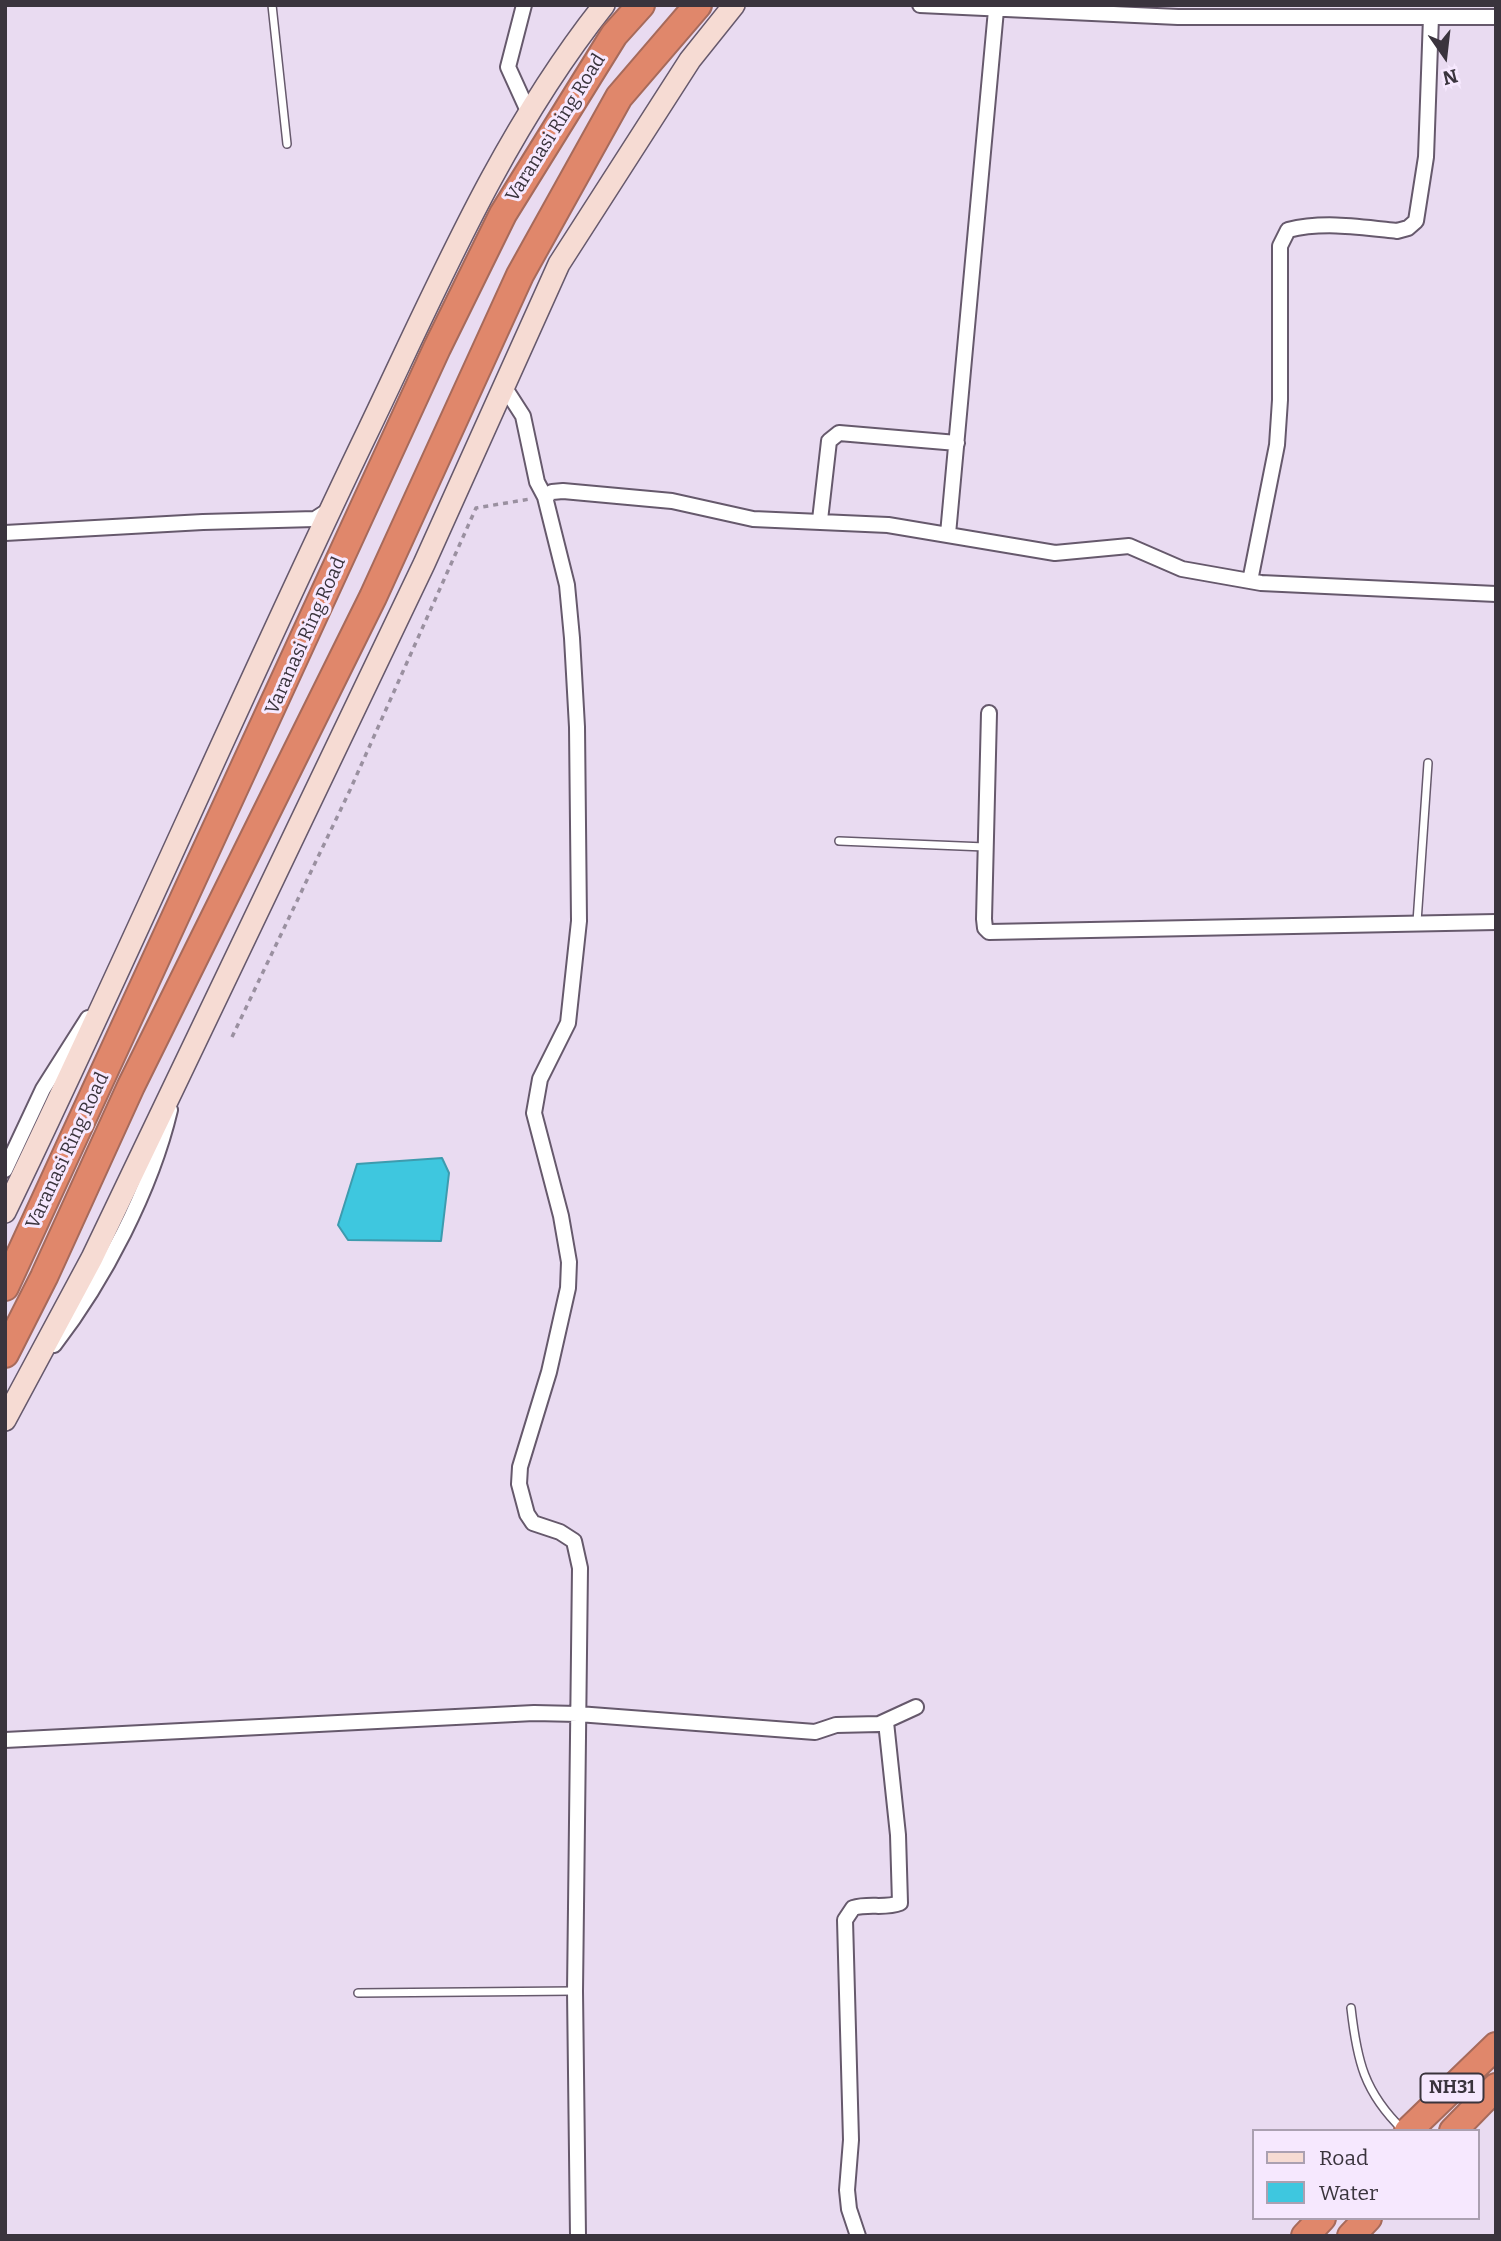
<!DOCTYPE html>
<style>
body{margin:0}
#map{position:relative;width:1501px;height:2241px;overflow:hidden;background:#e9dbf1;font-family:Bitter,serif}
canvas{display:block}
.frame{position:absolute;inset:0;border:7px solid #3a343d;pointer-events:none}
.legend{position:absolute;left:1252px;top:2129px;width:228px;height:91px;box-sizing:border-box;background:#f6e8fe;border:2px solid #aba0b1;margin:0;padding:9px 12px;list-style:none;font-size:21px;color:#3a343d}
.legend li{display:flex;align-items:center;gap:14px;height:35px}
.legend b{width:35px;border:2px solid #aba0b1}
.north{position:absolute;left:1410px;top:21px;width:70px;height:70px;-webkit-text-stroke:5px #f6e8fe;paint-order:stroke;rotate:166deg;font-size:19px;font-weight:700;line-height:28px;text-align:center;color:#3a343d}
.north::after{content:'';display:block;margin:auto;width:24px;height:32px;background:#3a343d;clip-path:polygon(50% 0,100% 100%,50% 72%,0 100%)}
</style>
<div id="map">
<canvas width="1501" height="2241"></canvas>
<div class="frame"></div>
<ul class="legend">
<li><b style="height:9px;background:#f6dbd3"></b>Road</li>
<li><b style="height:19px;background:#3ec7df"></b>Water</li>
</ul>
<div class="north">N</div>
</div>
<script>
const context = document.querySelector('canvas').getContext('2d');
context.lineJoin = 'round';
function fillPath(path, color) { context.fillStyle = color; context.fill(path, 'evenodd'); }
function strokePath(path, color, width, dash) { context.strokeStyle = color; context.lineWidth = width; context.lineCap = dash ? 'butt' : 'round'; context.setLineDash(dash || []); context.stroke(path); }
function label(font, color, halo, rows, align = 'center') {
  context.font = font + ' Bitter,serif'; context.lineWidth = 6; context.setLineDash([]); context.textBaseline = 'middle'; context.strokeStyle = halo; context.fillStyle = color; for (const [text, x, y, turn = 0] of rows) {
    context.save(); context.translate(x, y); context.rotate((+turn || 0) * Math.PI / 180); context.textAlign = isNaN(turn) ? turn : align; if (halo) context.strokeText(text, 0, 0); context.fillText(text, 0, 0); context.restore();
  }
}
const water = new Path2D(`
 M 442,1158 L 449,1173 L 441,1241 L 348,1240 L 338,1225 L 357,1164 Z`);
fillPath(water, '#3ec7df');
strokePath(water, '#3d9bae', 2);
const lane = new Path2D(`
 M 272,5 L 287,144
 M 839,841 L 985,847
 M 1417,922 L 1428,763
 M 358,1993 L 575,1991
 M 1351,2008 C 1357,2061 1364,2092 1403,2130`);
const street = new Path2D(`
 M 524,5 L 508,67 L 528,111
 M 920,5 L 1178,17 L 1496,17
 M 505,388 L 523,416 L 537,482 L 545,497
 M 820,520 L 829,441 L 839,433 L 957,443
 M 5,533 L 203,522 L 315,519 L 329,510
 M 948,534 L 996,10
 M 1250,581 L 1277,445 L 1280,400 L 1280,246 L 1288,230 C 1323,221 1361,227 1397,231 L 1408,228 L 1416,221 L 1426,157 L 1431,17
 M 989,713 L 984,919 L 985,928 L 989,932 L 1496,922
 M 5,1170 L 43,1089 L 88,1018
 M 54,1345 C 104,1280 151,1190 170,1110
 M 5,1740 L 534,1713 L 578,1714 L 815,1732 L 836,1725 L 879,1724 L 916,1707
 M 578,2236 L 575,1991 L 580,1568 L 574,1541 L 560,1532 L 533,1523 L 527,1514 L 519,1484 L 520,1467 L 549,1372 L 568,1288 L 569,1262 L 561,1216 L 534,1113 L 540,1079 L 568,1023 L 579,921 L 577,727 L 572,638 L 567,585 L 545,497 L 552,492 L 563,491 L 672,501 L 753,519 L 888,525 L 1055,553 L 1129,546 L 1182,569 L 1261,583 L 1496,594
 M 858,2236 L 849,2209 L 847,2190 L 851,2140 L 845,1920 L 853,1908 C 869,1903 885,1909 900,1903 L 898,1835 L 886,1722`);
const secondary = new Path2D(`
 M 5,1212 C 130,954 243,690 368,431 C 438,285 502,133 604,5
 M 5,1420 L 92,1258 L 424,564 L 559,264 L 690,60 L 734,5`);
const highway = new Path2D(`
 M 5,1287 L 437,348 L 503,214 L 614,35 L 641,5
 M 5,1354 L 44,1277 L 131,1086 L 373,597 L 520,275 L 619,97 L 698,5
 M 1408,2131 L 1496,2046
 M 1453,2131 L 1496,2087
 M 1305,2236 L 1322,2218
 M 1351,2236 L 1368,2218`);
strokePath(lane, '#66596c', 10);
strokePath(street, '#66596c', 18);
strokePath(secondary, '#66596c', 24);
strokePath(highway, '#a66a5b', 30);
strokePath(new Path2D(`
 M 232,1037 L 350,790 L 476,508 L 530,499`), '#9a90a0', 3.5, [5, 5]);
strokePath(lane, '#fff', 7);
strokePath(street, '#fff', 14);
strokePath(secondary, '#f6dbd3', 21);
strokePath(highway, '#e0876b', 26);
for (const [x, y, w] of [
 [1452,2088,63]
]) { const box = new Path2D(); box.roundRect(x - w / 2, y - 14.5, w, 29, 5); context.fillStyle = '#f6e8fe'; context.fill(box); strokePath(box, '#3a343d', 2); }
label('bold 18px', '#3a343d', null, [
 ["NH31",1452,2088]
]);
label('19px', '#3a343d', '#f6e8fe', [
 ["Varanasi Ring Road",556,128,-58],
 ["Varanasi Ring Road",306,636,-66],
 ["Varanasi Ring Road",68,1151,-65]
]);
</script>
